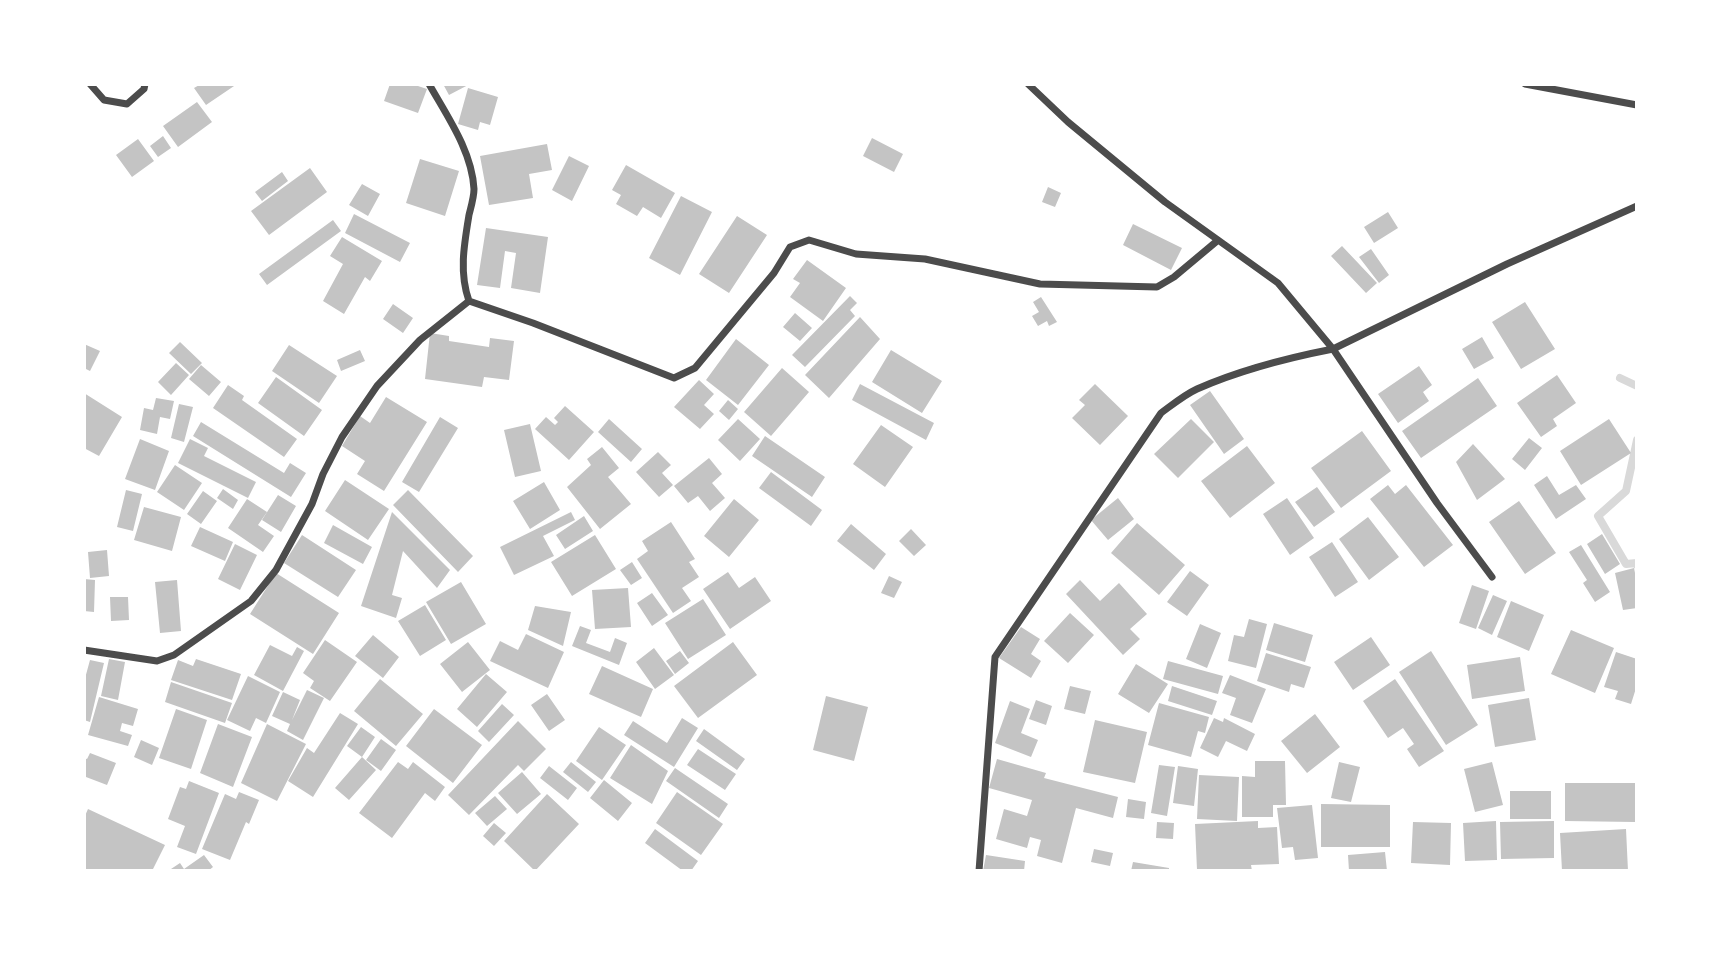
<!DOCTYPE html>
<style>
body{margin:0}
#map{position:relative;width:1721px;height:955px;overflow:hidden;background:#fff;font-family:Overpass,sans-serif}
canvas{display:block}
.frame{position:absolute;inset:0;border:86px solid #fff;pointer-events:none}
</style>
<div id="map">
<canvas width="1721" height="955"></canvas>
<div class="frame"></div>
</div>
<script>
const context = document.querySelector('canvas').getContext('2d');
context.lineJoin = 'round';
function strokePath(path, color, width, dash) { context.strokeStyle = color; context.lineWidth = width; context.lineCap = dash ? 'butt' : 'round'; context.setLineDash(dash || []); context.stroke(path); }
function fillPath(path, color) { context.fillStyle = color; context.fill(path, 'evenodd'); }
strokePath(new Path2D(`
 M 1620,378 L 1637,386
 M 1637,440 L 1626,491 L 1598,516 L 1626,564 L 1637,563 L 1637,565`), '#d9d9d9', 8);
fillPath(new Path2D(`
 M 201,84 L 237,84 L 206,105 L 194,88 Z
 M 390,84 L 412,84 L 427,89 L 418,113 L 384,101 Z
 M 443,84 L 470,84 L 449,95 Z
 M 468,88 L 498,97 L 490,125 L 480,122 L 478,130 L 458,124 Z
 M 197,102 L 212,122 L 178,147 L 163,126 Z
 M 163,136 L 171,148 L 158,157 L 150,146 Z
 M 872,138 L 903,154 L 894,172 L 863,156 Z
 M 138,139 L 154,161 L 132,177 L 116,155 Z
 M 547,144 L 552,170 L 529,174 L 533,198 L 489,205 L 480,156 Z
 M 569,156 L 589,166 L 572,201 L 552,190 Z
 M 420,159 L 459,171 L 445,216 L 406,203 Z
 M 626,165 L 675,193 L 661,218 L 643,207 L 637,216 L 616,204 L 621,195 L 612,190 Z
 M 310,168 L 327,192 L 269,235 L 251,211 Z
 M 282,172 L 288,181 L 262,201 L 255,192 Z
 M 362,184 L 380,194 L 368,216 L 349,205 Z
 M 1048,187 L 1061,193 L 1055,207 L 1042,202 Z
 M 681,196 L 712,212 L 680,275 L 649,258 Z
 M 1388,212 L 1398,228 L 1374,243 L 1364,227 Z
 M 354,214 L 410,243 L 400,262 L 345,233 Z
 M 737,216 L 767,235 L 729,293 L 699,274 Z
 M 333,220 L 341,231 L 267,285 L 259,274 Z
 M 1133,224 L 1182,248 L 1171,270 L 1123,245 Z
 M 486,228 L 548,237 L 540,293 L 511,288 L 516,253 L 505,251 L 500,288 L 477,285 Z
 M 342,237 L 382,261 L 370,281 L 365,277 L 344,314 L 323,301 L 343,264 L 330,256 Z
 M 1342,246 L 1377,283 L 1366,293 L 1331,256 Z
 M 1371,249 L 1389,275 L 1379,283 L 1359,257 Z
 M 807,260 L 846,288 L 823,321 L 790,297 L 800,283 L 793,279 Z
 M 850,296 L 857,303 L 850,310 L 855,316 L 805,367 L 792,355 Z
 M 1041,297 L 1057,322 L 1049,326 L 1047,321 L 1038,326 L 1032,316 L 1039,312 L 1033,302 Z
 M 1525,302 L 1555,349 L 1521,369 L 1492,322 Z
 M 393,304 L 413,318 L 403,333 L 383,319 Z
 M 795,313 L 812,328 L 800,341 L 783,327 Z
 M 860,317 L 880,339 L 829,398 L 805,375 Z
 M 430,333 L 449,336 L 449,341 L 489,347 L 490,338 L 514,341 L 509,380 L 484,377 L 482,387 L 425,379 Z
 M 1482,337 L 1494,358 L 1474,369 L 1462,349 Z
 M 736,339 L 769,365 L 738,405 L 706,380 Z
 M 180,342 L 202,363 L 191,374 L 169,353 Z
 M 84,344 L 100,351 L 90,371 L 84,368 Z
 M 289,345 L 337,376 L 319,403 L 272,371 Z
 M 360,350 L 365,361 L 341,371 L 337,360 Z
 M 891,350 L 942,381 L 922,413 L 872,382 Z
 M 176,363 L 189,375 L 171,395 L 158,382 Z
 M 201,365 L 221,382 L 209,396 L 189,379 Z
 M 1419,366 L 1432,385 L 1423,392 L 1429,401 L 1398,423 L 1378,394 Z
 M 782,368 L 809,392 L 771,436 L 744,412 Z
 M 1557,375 L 1576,403 L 1553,419 L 1557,426 L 1541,437 L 1517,403 Z
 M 276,377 L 322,410 L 304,436 L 258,403 Z
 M 1478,378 L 1497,406 L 1421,458 L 1402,431 Z
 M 699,380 L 714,394 L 704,405 L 714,414 L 700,429 L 674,407 Z
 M 860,384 L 934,423 L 926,440 L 852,400 Z
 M 1095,384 L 1128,416 L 1100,445 L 1072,418 L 1085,405 L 1079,400 Z
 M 228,385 L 244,396 L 242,400 L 297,439 L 284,457 L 213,408 Z
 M 1210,391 L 1244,439 L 1224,454 L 1190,405 Z
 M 84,393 L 122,417 L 99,456 L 84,448 Z
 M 386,397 L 427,422 L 384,491 L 357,474 L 365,461 L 342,446 L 360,416 L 370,423 Z
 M 156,398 L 174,401 L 170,419 L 160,417 L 157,434 L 140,430 L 144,408 L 153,410 Z
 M 728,400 L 738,409 L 729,420 L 719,411 Z
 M 179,404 L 193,407 L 184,442 L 171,438 Z
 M 565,406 L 594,432 L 569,460 L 535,429 L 546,417 L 555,425 L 558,422 L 554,418 Z
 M 440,417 L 458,428 L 419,492 L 402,482 Z
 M 609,419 L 642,449 L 631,462 L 598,432 Z
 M 738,419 L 760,439 L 740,461 L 718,440 Z
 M 1191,419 L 1214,442 L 1178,478 L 1154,454 Z
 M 1609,419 L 1631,453 L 1581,485 L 1560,451 Z
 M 201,422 L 284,473 L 290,463 L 306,473 L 291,497 L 193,436 Z
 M 530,424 L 541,471 L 515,477 L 504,430 Z
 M 881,425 L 913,447 L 885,487 L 853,464 Z
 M 1362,431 L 1391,471 L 1341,508 L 1311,468 Z
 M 765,436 L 825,477 L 812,497 L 752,456 Z
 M 1529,438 L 1542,448 L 1525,470 L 1512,459 Z
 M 140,439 L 169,451 L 155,490 L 125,479 Z
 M 190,439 L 208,448 L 204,456 L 256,482 L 248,498 L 178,463 Z
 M 1473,444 L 1505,479 L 1477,500 L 1456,462 Z
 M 1247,446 L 1275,483 L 1230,518 L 1201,481 Z
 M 602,447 L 619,468 L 608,477 L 631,504 L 600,529 L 567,487 L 591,465 L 587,459 Z
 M 658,452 L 671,465 L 662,473 L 673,485 L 659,497 L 636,472 Z
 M 709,458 L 722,474 L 712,483 L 725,498 L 710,511 L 698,496 L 688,503 L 674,486 Z
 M 175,465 L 202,483 L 184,510 L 157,492 Z
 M 771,472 L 822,510 L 811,526 L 759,488 Z
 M 1547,476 L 1559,495 L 1576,485 L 1586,499 L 1556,519 L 1534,485 Z
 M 345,480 L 389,509 L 368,540 L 325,511 Z
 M 544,482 L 560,510 L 530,529 L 513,501 Z
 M 1388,485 L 1395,494 L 1406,485 L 1453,545 L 1424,567 L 1370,499 Z
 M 1317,487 L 1335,512 L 1314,527 L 1295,502 Z
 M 223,489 L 238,500 L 233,509 L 217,498 Z
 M 126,490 L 142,494 L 133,531 L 117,527 Z
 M 408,490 L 473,556 L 458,572 L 393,505 Z
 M 203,491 L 217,501 L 201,524 L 187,514 Z
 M 278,495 L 296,506 L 281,532 L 262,520 Z
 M 1118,498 L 1134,519 L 1108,540 L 1091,520 Z
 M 1287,498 L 1314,538 L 1290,555 L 1263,514 Z
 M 247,499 L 267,512 L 258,525 L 274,536 L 263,552 L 228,528 Z
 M 734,499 L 759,520 L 729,557 L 704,536 Z
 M 1519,501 L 1556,553 L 1525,574 L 1489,522 Z
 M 144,507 L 181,517 L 172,551 L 134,540 Z
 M 392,512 L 450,570 L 437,588 L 403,551 L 392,595 L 402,598 L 396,618 L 361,606 Z
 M 571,512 L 575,520 L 543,536 L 554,556 L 514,575 L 500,547 Z
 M 584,516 L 593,531 L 565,549 L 556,535 Z
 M 1368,517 L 1399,557 L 1369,580 L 1339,539 Z
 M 671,522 L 695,559 L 689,562 L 699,577 L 682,588 L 691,601 L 673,613 L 637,559 L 648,551 L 642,541 Z
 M 1137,523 L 1185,565 L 1159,595 L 1111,553 Z
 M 851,524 L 886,554 L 874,570 L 837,541 Z
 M 333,525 L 372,547 L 363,564 L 324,543 Z
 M 200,527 L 233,542 L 225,561 L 191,546 Z
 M 911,529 L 926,545 L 914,556 L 899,541 Z
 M 1602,534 L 1620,564 L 1605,574 L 1587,544 Z
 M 302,535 L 356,570 L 338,597 L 284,563 Z
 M 595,535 L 616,569 L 572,596 L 551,562 Z
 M 1332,542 L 1358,582 L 1335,597 L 1309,557 Z
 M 235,544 L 257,555 L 240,590 L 218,579 Z
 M 1581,545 L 1610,592 L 1595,602 L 1583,583 L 1587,580 L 1569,552 Z
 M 107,550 L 109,576 L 90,578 L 88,552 Z
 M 632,562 L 642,578 L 631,585 L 620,570 Z
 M 1634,568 L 1637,583 L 1637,608 L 1623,610 L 1615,573 Z
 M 1190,571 L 1209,585 L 1187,616 L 1167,602 Z
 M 728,572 L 739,588 L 755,577 L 771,601 L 730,629 L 703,589 Z
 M 276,573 L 339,613 L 313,654 L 250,614 Z
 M 889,576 L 902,582 L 894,598 L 881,593 Z
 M 84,579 L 95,580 L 94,612 L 84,611 Z
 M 177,580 L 181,631 L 160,633 L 155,582 Z
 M 1080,580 L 1100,601 L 1119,583 L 1147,614 L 1130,629 L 1140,639 L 1123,655 L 1066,594 Z
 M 461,582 L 486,624 L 451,644 L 426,602 Z
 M 1472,585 L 1489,591 L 1476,629 L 1459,623 Z
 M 628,588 L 631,627 L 595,629 L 592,590 Z
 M 652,593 L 668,615 L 652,626 L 637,603 Z
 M 1493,595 L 1507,601 L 1492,635 L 1478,628 Z
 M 110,597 L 128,597 L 129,620 L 111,621 Z
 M 703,599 L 726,635 L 688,659 L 665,623 Z
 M 1511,601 L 1544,615 L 1529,651 L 1497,637 Z
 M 425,605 L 446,640 L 420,656 L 398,621 Z
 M 535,606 L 571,612 L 563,646 L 528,630 Z
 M 1070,613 L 1094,635 L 1068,663 L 1044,641 Z
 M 1249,619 L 1267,624 L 1256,668 L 1228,661 L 1234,635 L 1244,637 Z
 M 1274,623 L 1313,635 L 1305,662 L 1266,650 Z
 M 1200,624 L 1221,633 L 1207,668 L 1186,659 Z
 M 580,626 L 591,630 L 586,643 L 610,652 L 615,638 L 627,643 L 619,665 L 572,646 Z
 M 1021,627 L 1040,639 L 1031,654 L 1041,661 L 1031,678 L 999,658 Z
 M 1571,630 L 1614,648 L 1595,693 L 1551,674 Z
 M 526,634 L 564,652 L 548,688 L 490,661 L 500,641 L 518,650 Z
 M 373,635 L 399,657 L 383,678 L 355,656 Z
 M 1371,637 L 1390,665 L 1353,690 L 1334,662 Z
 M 325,640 L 357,662 L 330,701 L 310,688 L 314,681 L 303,673 Z
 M 468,642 L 490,670 L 462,692 L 440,664 Z
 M 733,642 L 757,675 L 698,718 L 674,686 Z
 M 270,645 L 292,656 L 297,647 L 304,651 L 283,691 L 254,675 Z
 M 654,648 L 674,675 L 655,689 L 636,662 Z
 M 680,651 L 689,663 L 675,674 L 666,661 Z
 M 1431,651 L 1478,725 L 1446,745 L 1399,672 Z
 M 1616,652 L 1637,659 L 1637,685 L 1631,704 L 1615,699 L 1618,691 L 1604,687 Z
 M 1266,653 L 1311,667 L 1304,688 L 1291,684 L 1289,692 L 1257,681 Z
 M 1520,657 L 1525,691 L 1472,699 L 1467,665 Z
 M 109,659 L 125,662 L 118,700 L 101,696 Z
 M 196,659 L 241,674 L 232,700 L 171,680 L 178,660 L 193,666 Z
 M 90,660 L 104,663 L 90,722 L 84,720 L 84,682 Z
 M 1168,661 L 1223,676 L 1218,694 L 1163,679 Z
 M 1136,664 L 1168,684 L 1149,713 L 1118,694 Z
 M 602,666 L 653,689 L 641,717 L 589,694 Z
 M 486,674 L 507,692 L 477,727 L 457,709 Z
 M 1230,675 L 1266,689 L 1252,723 L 1230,715 L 1236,698 L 1222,693 Z
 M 248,676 L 280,692 L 266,723 L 256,718 L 250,731 L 227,720 Z
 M 380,679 L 423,714 L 396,746 L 354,711 Z
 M 1395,679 L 1444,751 L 1419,767 L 1407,749 L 1414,744 L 1403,728 L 1388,738 L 1363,701 Z
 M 171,682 L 232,703 L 225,723 L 165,702 Z
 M 1070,686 L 1091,691 L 1085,714 L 1064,709 Z
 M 1172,686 L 1217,701 L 1212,715 L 1168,701 Z
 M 307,690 L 324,698 L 303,740 L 287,731 L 290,724 L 272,716 L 283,692 L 300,700 L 292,720 Z
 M 547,694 L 565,720 L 549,731 L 531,705 Z
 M 826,696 L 868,707 L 854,761 L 813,750 Z
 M 99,697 L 138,709 L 133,726 L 122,723 L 120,731 L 132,735 L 128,746 L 88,735 Z
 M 1529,698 L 1536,740 L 1495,747 L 1488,705 Z
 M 1036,700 L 1052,706 L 1046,725 L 1029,719 Z
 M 1010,701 L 1030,709 L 1021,733 L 1038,740 L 1031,757 L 995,743 Z
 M 1159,703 L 1209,717 L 1205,733 L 1198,731 L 1191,757 L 1148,745 Z
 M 502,704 L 514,715 L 489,742 L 478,731 Z
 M 176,709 L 207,720 L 191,769 L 159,758 Z
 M 434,709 L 482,745 L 453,783 L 406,746 Z
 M 340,713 L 358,724 L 313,797 L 288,781 L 307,748 L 314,753 Z
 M 1315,714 L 1340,747 L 1307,773 L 1281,741 Z
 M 682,718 L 698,728 L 674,767 L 624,735 L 633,721 L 667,743 Z
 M 1214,718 L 1223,722 L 1224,718 L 1255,734 L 1247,751 L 1226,741 L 1218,757 L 1200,748 Z
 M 1095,720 L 1147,732 L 1135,783 L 1083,772 Z
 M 518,721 L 546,749 L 524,771 L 518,765 L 469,815 L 448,795 Z
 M 218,724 L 252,737 L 233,787 L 200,773 Z
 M 267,724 L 306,744 L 277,801 L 241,783 Z
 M 361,727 L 375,737 L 362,757 L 347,746 Z
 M 599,727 L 626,745 L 602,780 L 576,761 Z
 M 704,729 L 745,759 L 737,770 L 696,741 Z
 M 381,739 L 396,750 L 381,771 L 366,760 Z
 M 141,740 L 159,748 L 152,765 L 134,757 Z
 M 631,745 L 668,771 L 652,804 L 610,778 Z
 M 698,749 L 736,774 L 725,790 L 687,765 Z
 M 90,753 L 116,763 L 107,785 L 86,777 L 84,782 L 84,758 L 87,759 Z
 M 362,757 L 376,770 L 349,800 L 335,788 Z
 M 997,759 L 1046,773 L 1044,778 L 1118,797 L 1113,818 L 1076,808 L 1062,863 L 1037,856 L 1041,840 L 1030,837 L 1027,848 L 996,839 L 1004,809 L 1027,816 L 1032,800 L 989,788 Z
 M 1255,761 L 1285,761 L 1286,805 L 1273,805 L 1273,817 L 1242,817 L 1242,776 L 1255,777 Z
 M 398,762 L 408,769 L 413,762 L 445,787 L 435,801 L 425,793 L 392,838 L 359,813 Z
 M 571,762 L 596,782 L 588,792 L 563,772 Z
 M 1339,762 L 1360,767 L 1351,802 L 1331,798 Z
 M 1492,762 L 1503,805 L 1475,812 L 1464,769 Z
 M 1159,765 L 1175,767 L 1167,816 L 1151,813 Z
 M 549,766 L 577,788 L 568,800 L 540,778 Z
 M 1178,766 L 1198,769 L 1194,806 L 1173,803 Z
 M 675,768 L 728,804 L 719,818 L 666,781 Z
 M 522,772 L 541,794 L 517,814 L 498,793 Z
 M 1199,775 L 1239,777 L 1237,821 L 1197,819 Z
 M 604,780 L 632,803 L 618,821 L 590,798 Z
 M 189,781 L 219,793 L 196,854 L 177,847 L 185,826 L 168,819 L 180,787 L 186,789 Z
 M 1565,783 L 1635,783 L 1635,822 L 1565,821 Z
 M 1510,791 L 1551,791 L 1551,819 L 1510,819 Z
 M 239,792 L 259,800 L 249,824 L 246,822 L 230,860 L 202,849 L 225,794 L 236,799 Z
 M 677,792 L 723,824 L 701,855 L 656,823 Z
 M 547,794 L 579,824 L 535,871 L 504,841 Z
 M 495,796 L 507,809 L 487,826 L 475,813 Z
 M 1128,799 L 1146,802 L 1144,819 L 1126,817 Z
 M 1321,804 L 1390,805 L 1390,847 L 1321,847 Z
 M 1312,805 L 1318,858 L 1295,860 L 1293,847 L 1282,848 L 1277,808 Z
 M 88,809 L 165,845 L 152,871 L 84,871 L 84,818 Z
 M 1258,821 L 1258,828 L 1277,827 L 1279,864 L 1251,865 L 1252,871 L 1197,870 L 1195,824 Z
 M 1496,821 L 1497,860 L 1465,861 L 1463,823 Z
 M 1554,821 L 1554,858 L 1501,859 L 1500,822 Z
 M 1157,822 L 1174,823 L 1173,839 L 1156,838 Z
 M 1413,822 L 1451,823 L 1450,865 L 1411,863 Z
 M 494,823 L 506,833 L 494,846 L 483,836 Z
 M 655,829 L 698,861 L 691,871 L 683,871 L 645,843 Z
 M 1626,829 L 1628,871 L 1562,871 L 1560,833 Z
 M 1094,849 L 1113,853 L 1110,866 L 1091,862 Z
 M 1385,852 L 1387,871 L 1349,871 L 1348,855 Z
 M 204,855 L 213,867 L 208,871 L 168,871 L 180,863 L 184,869 Z
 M 986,855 L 1025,861 L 1024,871 L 983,871 Z
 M 1133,862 L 1169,868 L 1169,871 L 1131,871 Z`), '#c4c4c4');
strokePath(new Path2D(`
 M 90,84 L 104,100 L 127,104 L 144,89 L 145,84
 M 429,84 C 447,116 472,151 474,189 C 474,197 471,207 469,215 C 464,245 459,273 469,301 L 533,323 L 674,378 L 695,368 L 774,273 L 790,247 L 809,240 L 856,254 L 925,259 L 1040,284 L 1157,287 L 1174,277 L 1217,241
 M 1028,84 L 1068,122 L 1165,202 L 1278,283 L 1333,349 L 1437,503 L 1492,577
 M 1525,84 L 1637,105
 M 84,650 L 157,661 L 174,655 L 251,601 L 276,570 L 312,504 L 323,474 L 342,437 L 377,386 L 420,340 L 469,301
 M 979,871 L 995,657 L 1161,413 C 1172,405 1184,395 1197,389 C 1240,370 1287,358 1333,349 L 1507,264 L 1637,206`), '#4c4c4c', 7);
</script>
